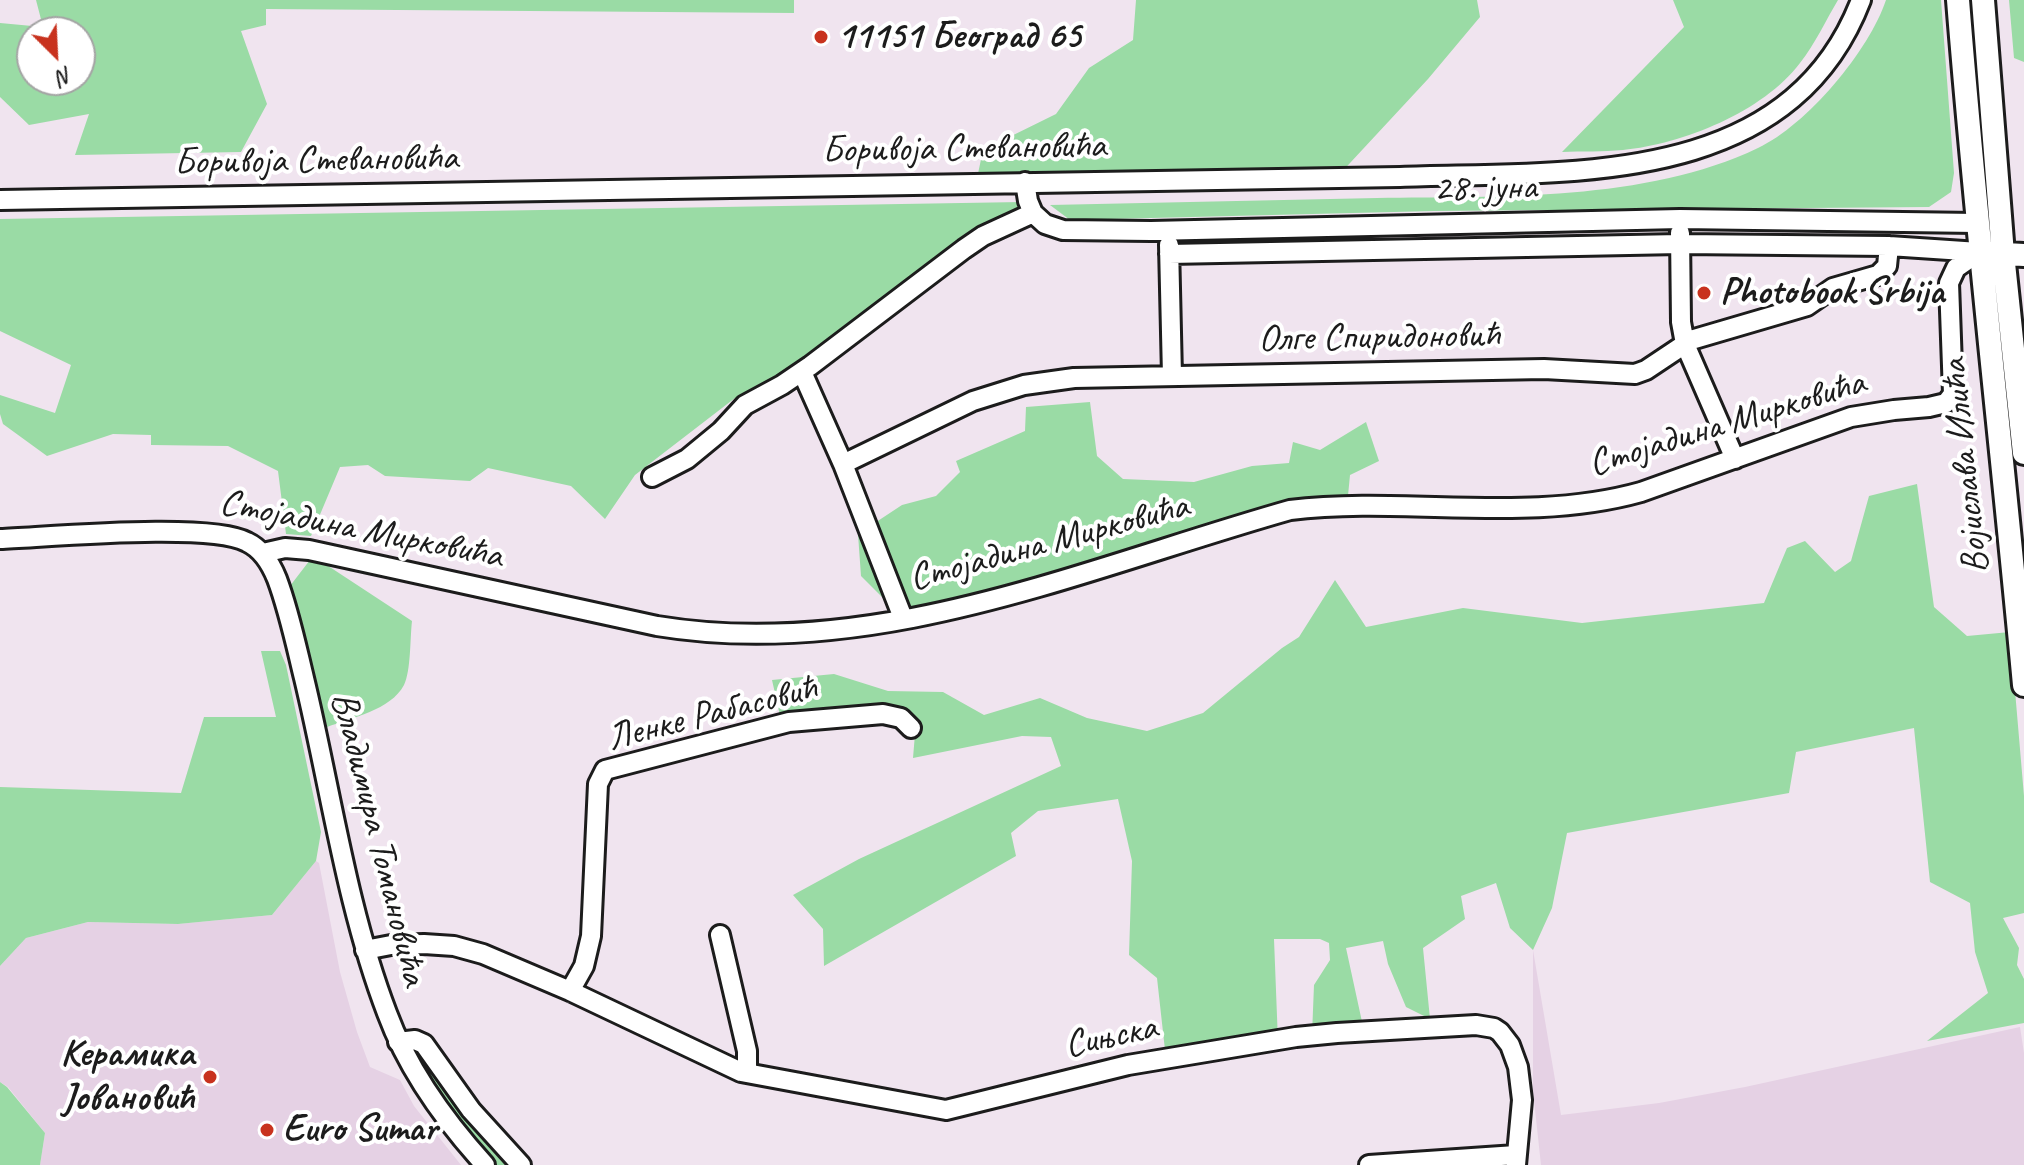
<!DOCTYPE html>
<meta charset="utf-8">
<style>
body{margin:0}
#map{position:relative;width:2024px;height:1165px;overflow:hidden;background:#f0e4ef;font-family:Caveat,sans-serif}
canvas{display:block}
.north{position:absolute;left:16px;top:16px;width:80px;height:80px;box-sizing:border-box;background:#fff;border:2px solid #a4a4a4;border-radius:50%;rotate:156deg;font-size:22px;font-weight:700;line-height:32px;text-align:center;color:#1c1c1c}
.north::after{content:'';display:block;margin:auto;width:28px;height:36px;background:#c8321e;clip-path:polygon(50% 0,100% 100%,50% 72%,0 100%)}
</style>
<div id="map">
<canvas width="2024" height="1165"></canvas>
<div class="north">N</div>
</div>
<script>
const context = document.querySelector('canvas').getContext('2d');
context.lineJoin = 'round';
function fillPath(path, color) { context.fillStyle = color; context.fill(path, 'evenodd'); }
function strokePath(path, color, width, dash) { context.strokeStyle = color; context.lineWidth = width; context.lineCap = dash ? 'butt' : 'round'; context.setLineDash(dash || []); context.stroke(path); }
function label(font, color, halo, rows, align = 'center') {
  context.font = font + ' Caveat,sans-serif'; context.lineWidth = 8; context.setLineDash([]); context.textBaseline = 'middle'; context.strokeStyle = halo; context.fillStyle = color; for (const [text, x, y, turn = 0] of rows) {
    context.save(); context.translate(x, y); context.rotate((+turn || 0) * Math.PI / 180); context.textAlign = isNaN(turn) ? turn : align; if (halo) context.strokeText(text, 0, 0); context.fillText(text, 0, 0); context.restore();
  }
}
fillPath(new Path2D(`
 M 316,861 L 319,863 L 340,972 L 357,1032 L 370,1067 L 400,1080 L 414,1106 L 461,1165 L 40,1165 L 45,1133 L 8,1087 L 0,1082 L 0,966 L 26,938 L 88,922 L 178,924 L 272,915 Z
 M 1533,950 L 1561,1115 L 1659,1103 L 1745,1087 L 2020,1027 L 2024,1053 L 2024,1165 L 1541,1165 L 1533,1091 Z`), '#e5d1e4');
fillPath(new Path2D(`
 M 36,0 L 794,0 L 794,13 L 266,9 L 266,25 L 241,31 L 267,104 L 241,152 L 75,155 L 89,114 L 29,125 L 0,97 L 0,23 L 43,27 ZM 32,32 L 80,32 L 80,80 L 32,80 Z
 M 1136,0 L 1477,0 L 1480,17 L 1428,79 L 1337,177 L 976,183 L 983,150 L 1056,114 L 1089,68 L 1133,40 Z
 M 1673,0 L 1838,0 C 1826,20 1815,44 1800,63 C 1763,112 1683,144 1623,150 C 1603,152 1582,151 1562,152 L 1684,27 Z
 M 1886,0 L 1941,0 L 1954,173 L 1951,192 L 1929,207 L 1434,211 L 1070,220 L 1050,205 C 1159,203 1268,200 1377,198 C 1500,196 1645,202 1758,148 C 1807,125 1869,51 1886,0 Z
 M 2009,0 L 2024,0 L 2024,62 L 2014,58 Z
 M 1022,202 L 1019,221 L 802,372 L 735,398 L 635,475 L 605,519 L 571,486 L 488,468 L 470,481 L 385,476 L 368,465 L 340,467 L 311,536 L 286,534 L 278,471 L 228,446 L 151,445 L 151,435 L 113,434 L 47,456 L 3,424 L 0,414 L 0,395 L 55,413 L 71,365 L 0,331 L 0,219 Z
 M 1090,402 L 1097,456 L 1123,479 L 1194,482 L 1252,466 L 1289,463 L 1293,442 L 1320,450 L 1366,422 L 1379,461 L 1350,475 L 1347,506 L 1290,510 L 903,618 L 861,576 L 858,534 L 902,505 L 936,496 L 960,472 L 956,461 L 1025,431 L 1026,407 Z
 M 1917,484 L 1934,607 L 1967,636 L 2010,632 L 2024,796 L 2024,913 L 2003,918 L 2019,948 L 2017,965 L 2024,979 L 2024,1023 L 1927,1041 L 1988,993 L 1975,952 L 1970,903 L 1930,882 L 1914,728 L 1796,752 L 1789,793 L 1567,833 L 1552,908 L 1533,950 L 1510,928 L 1496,883 L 1461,896 L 1465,919 L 1423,948 L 1430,1019 L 1406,1007 L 1388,964 L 1383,941 L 1346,948 L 1364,1031 L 1312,1035 L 1314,985 L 1330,960 L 1329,943 L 1320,939 L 1274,939 L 1278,1042 L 1166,1059 L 1157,978 L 1129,955 L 1132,861 L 1118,799 L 1038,811 L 1011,833 L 1016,856 L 824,966 L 823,929 L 793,895 L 859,859 L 1061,766 L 1051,737 L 1022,736 L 913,758 L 916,722 L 781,720 L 772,680 L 834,674 L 888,691 L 943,692 L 984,715 L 1040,698 L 1087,718 L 1147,731 L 1203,713 L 1282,648 L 1299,637 L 1335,580 L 1366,627 L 1463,608 L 1582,623 L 1764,603 L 1787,548 L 1805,541 L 1835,572 L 1851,561 L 1869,496 Z
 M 313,556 L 412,621 C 410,638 411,671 404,685 C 391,710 351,718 327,727 L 298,610 L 290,586 Z
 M 261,651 L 280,651 L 286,665 L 321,832 L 316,861 L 272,915 L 178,924 L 88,922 L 26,938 L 0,966 L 0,787 L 181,793 L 204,717 L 276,717 Z
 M 425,1059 L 459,1110 L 510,1165 L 494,1165 L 491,1162 C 476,1142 422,1081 425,1059 Z
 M 0,1082 L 7,1087 L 45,1133 L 40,1165 L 0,1165 Z`), '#9adba5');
const minor = new Path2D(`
 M 1025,182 L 1028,201 L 1033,213 L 1045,224 L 1063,230 L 1151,231 L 1680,219 L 1977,223
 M 0,200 L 1400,177 C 1567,171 1788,190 1861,0
 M 1680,233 L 1681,322 L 1685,344 L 1735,459
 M 1169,245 L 1172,376
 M 1169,254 L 1680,244 L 1889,246 L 1979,252
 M 802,372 L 843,464 L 903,618
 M 843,464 L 973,401 L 1024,385 L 1074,378 L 1544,369 L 1635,374 L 1646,370 L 1691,340 L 1807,306 L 1833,288 L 1878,275 L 1887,266 L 1889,246
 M 652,477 L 687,459 L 721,431 L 745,405 L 782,385 L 810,366 L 964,249 L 983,236 L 1033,213
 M 0,539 C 49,537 211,522 247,542 C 262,549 271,564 277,579 C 289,611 296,645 304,678 C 331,790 346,906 387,1013 C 408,1070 444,1120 485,1165
 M 263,553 L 285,548 L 309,550 L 657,626 C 875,662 1085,568 1290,510 C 1406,496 1527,524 1641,492 L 1851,417 L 1894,410 L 1929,407 L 1946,403 L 1953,394 L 1949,283 L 1956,268 L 1979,252
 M 720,935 L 747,1051 L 747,1073
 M 365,950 L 391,945 L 424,944 L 454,946 L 483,954 L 570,991 L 741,1072 L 946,1110 L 1128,1065 L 1296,1037 L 1337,1033 L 1476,1025 L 1494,1028 L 1500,1032 L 1510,1045 L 1518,1067 L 1522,1100 L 1516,1165
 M 570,991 L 584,966 L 591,936 L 598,784 L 605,770 L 789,722 L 883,714 L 901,718 L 911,728
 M 398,1042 L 415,1040 L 424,1044 L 471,1110 L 521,1165
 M 1369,1165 L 1516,1155`);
const major = new Path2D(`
 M 1958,0 C 1976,229 2003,457 2024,685
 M 1983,0 L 2003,254 L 2024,453
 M 1988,253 L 2024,255`);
strokePath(minor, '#1c1c1c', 24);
strokePath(major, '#1c1c1c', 28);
strokePath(minor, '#fff', 18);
strokePath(major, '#fff', 22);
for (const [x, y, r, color] of [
 [821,37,8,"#c8321e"],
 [1704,293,8,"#c8321e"],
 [210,1077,8,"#c8321e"],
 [267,1130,8,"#c8321e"]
]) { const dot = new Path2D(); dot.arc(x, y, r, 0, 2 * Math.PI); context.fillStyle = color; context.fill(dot); strokePath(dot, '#fff', 3); }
label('bold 38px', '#1c1c1c', '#fff', [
 ["11151 Београд 65",837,37],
 ["Photobook Srbija",1720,293],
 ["Керамика",194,1055,"right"],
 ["Јовановић",194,1099,"right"],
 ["Euro Sumar",283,1130]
], 'left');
label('38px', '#1c1c1c', '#fff', [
 ["Боривоја Стевановића",964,149,-1],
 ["Боривоја Стевановића",316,161,-1],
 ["28. јуна",1485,189,-1],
 ["Олге Спиридоновић",1379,338,-1],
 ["Стојадина Мирковића",1727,424,-17],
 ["Војислава Илића",1966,466,-96],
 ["Стојадина Мирковића",361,530,11],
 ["Стојадина Мирковића",1049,543,-15],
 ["Ленке Рабасовић",712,714,-14],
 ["Владимира Томановића",378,839,76],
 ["Сињска",1111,1037,-12]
]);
</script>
